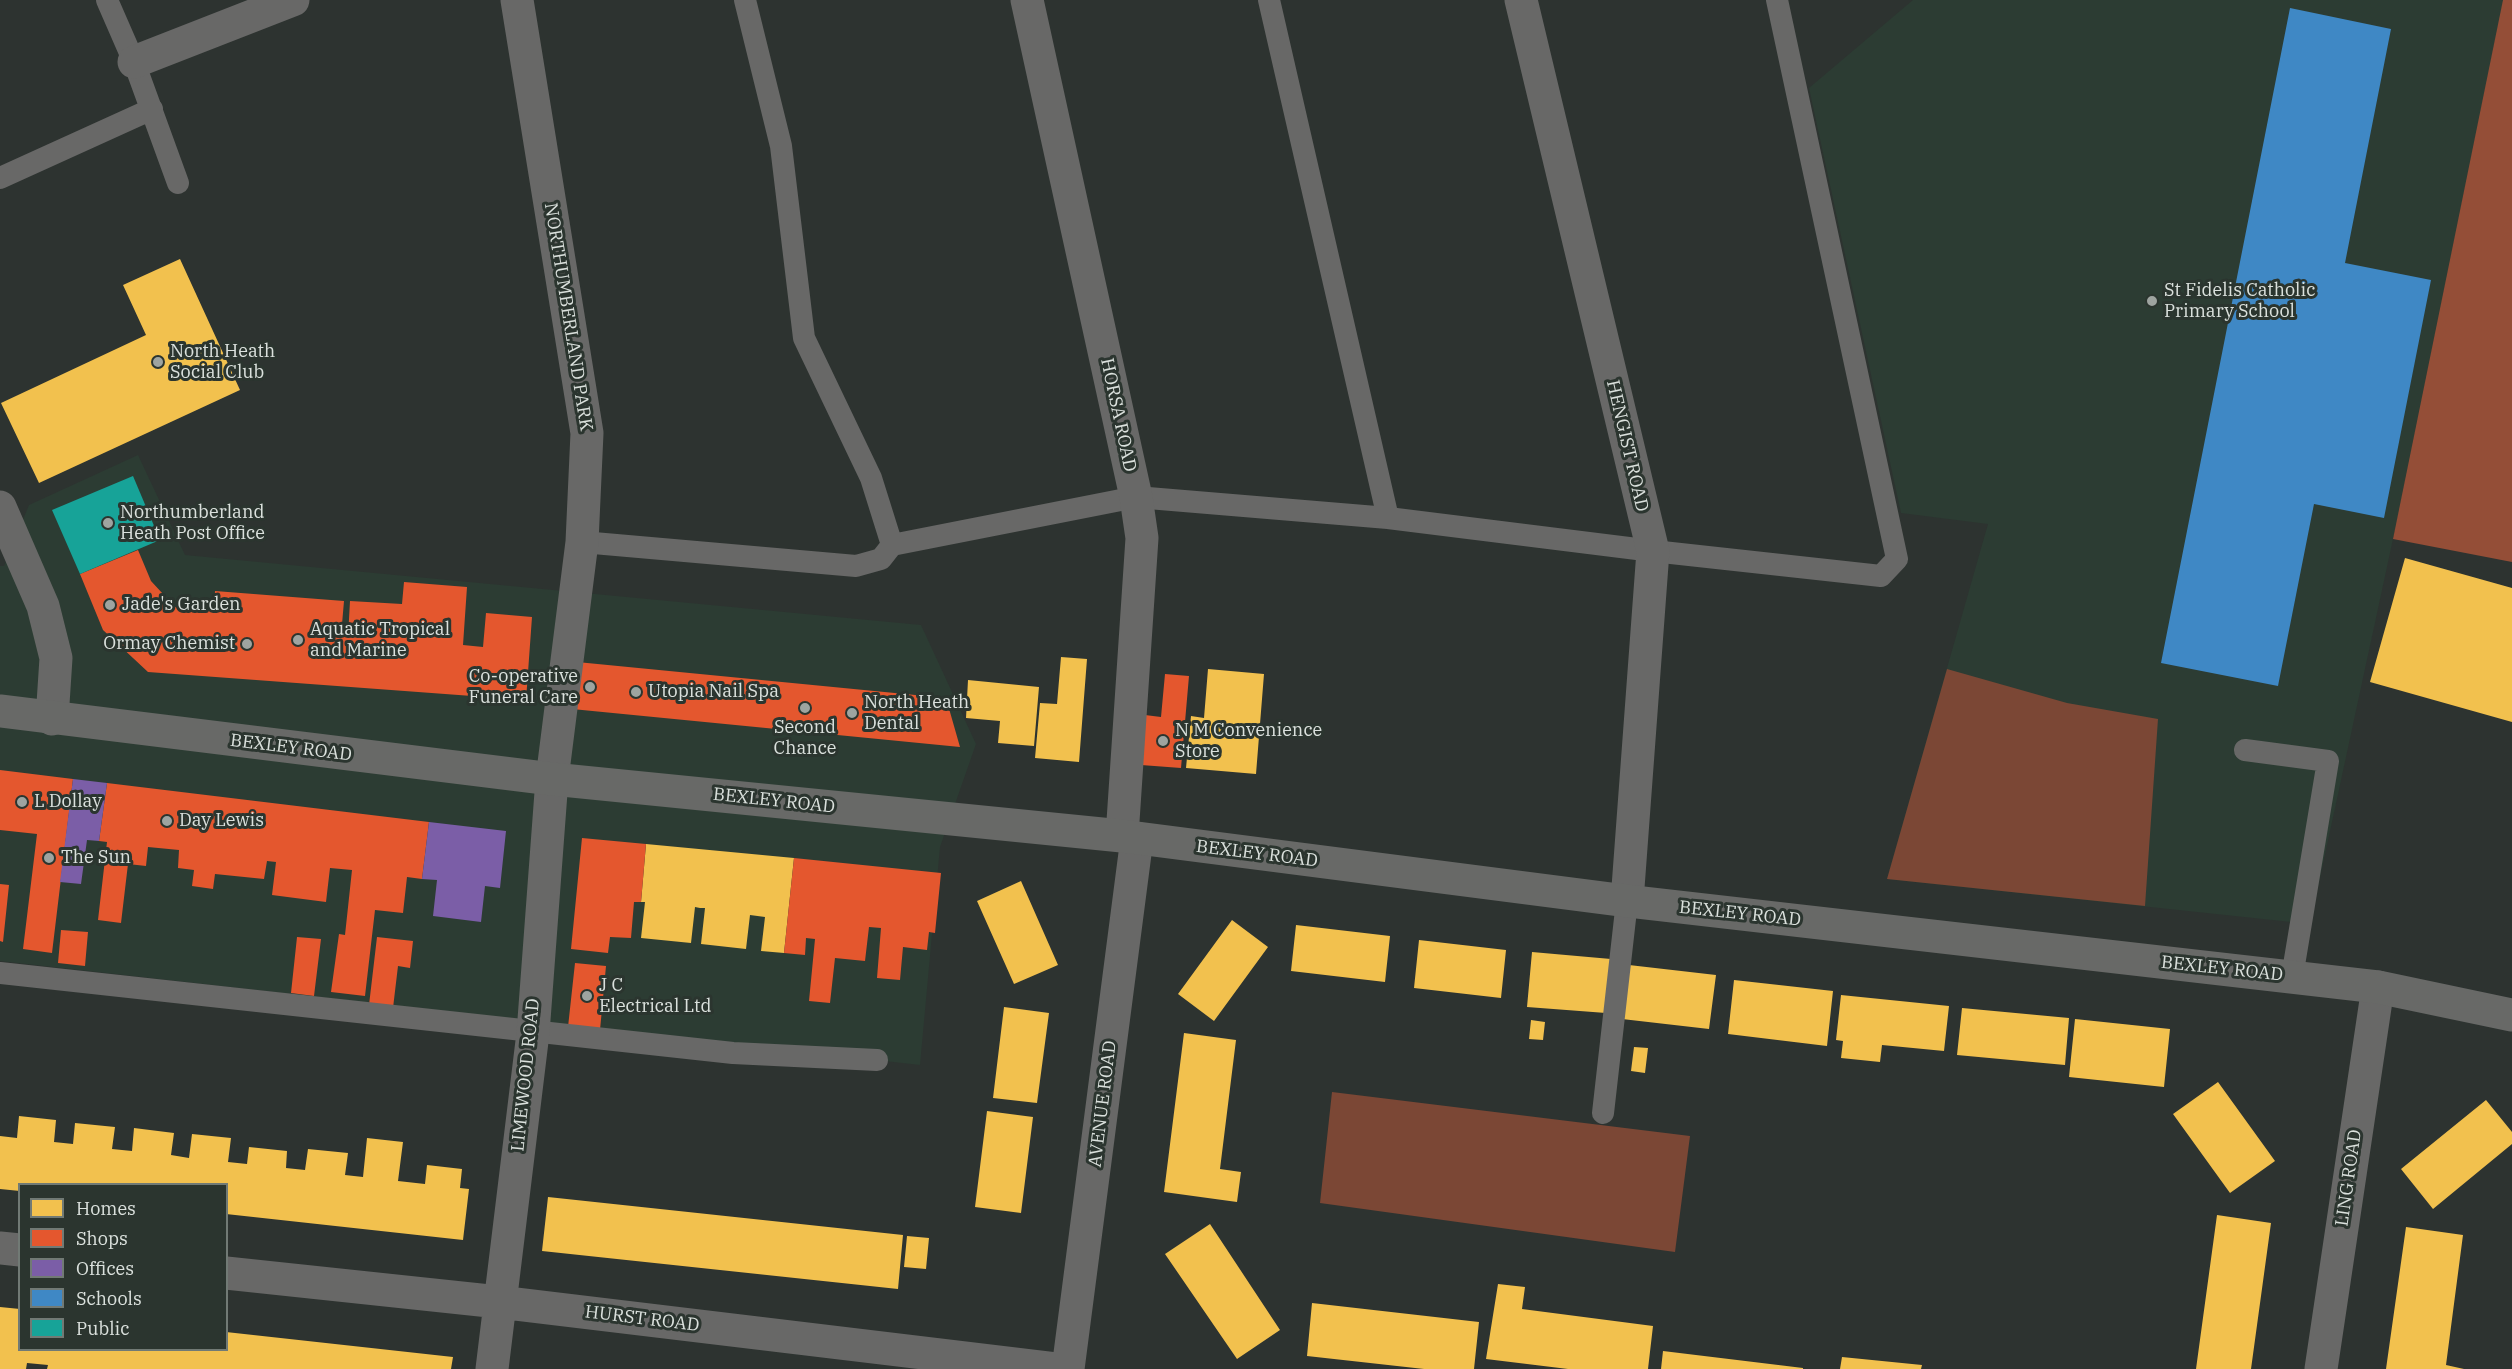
<!DOCTYPE html>
<style>
body{margin:0}
#map{position:relative;width:2512px;height:1369px;overflow:hidden;background:#2d3330;font-family:"IBM Plex Serif",serif}
canvas{display:block}
.legend{position:absolute;left:18px;top:1183px;width:210px;height:168px;box-sizing:border-box;background:#2b352f;border:2px solid #717a75;margin:0;padding:8px 10px;list-style:none;font-size:18px;color:#dbe1dd}
.legend li{display:flex;align-items:center;gap:12px;height:30px}
.legend b{width:30px;border:2px solid #717a75}
</style>
<div id="map">
<canvas width="2512" height="1369"></canvas>
<ul class="legend">
<li><b style="height:16px;background:#f2c14e"></b>Homes</li>
<li><b style="height:16px;background:#e4572e"></b>Shops</li>
<li><b style="height:16px;background:#7b5ea7"></b>Offices</li>
<li><b style="height:16px;background:#3f88c5"></b>Schools</li>
<li><b style="height:16px;background:#17a398"></b>Public</li>
</ul>
</div>
<script>
const context = document.querySelector('canvas').getContext('2d');
context.lineJoin = 'round';
function fillPath(path, color) { context.fillStyle = color; context.fill(path, 'evenodd'); }
function strokePath(path, color, width, dash) { context.strokeStyle = color; context.lineWidth = width; context.lineCap = dash ? 'butt' : 'round'; context.setLineDash(dash || []); context.stroke(path); }
function label(font, color, halo, rows, align = 'center') {
  context.font = font + ' "IBM Plex Serif",serif'; context.lineWidth = 6; context.setLineDash([]); context.textBaseline = 'middle'; context.strokeStyle = halo; context.fillStyle = color; for (const [text, x, y, turn = 0] of rows) {
    context.save(); context.translate(x, y); context.rotate((+turn || 0) * Math.PI / 180); context.textAlign = isNaN(turn) ? turn : align; if (halo) context.strokeText(text, 0, 0); context.fillText(text, 0, 0); context.restore();
  }
}
fillPath(new Path2D(`
 M 1913,0 L 2512,0 L 2512,30 L 2393,539 L 2310,924 L 1887,879 L 1988,524 L 1901,513 L 1809,88 Z
 M 138,455 L 185,555 L 921,625 L 976,744 L 940,847 L 920,1065 L 0,961 L 0,566 L 4,566 L 29,505 Z`), '#2c3c33');
fillPath(new Path2D(`
 M 1947,669 L 2067,703 L 2158,719 L 2145,906 L 1887,879 Z
 M 1332,1092 L 1690,1136 L 1675,1252 L 1320,1203 Z`), '#7b4735');
fillPath(new Path2D(`
 M 2503,0 L 2512,0 L 2512,562 L 2393,539 Z`), '#944e37');
fillPath(new Path2D(`
 M 180,259 L 240,390 L 39,483 L 1,403 L 146,335 L 123,285 Z
 M 2405,558 L 2512,588 L 2512,722 L 2370,682 Z
 M 1061,657 L 1087,659 L 1079,762 L 1035,758 L 1040,703 L 1057,704 Z
 M 1208,669 L 1264,674 L 1256,774 L 1186,768 L 1191,716 L 1204,718 Z
 M 968,680 L 1039,687 L 1034,746 L 998,743 L 1000,721 L 966,718 Z
 M 646,844 L 794,858 L 784,953 L 761,951 L 765,917 L 750,915 L 746,949 L 701,944 L 705,908 L 700,908 L 695,907 L 691,943 L 641,938 L 645,902 L 641,902 Z
 M 1021,881 L 1058,965 L 1014,984 L 977,901 Z
 M 1232,920 L 1268,947 L 1214,1021 L 1178,994 Z
 M 1296,925 L 1390,936 L 1385,982 L 1291,971 Z
 M 1419,940 L 1506,950 L 1501,998 L 1414,988 Z
 M 1532,952 L 1611,959 L 1606,1013 L 1527,1007 Z
 M 1629,965 L 1716,975 L 1709,1029 L 1622,1019 Z
 M 1734,980 L 1833,991 L 1827,1046 L 1728,1034 Z
 M 1841,995 L 1949,1006 L 1944,1051 L 1882,1045 L 1880,1062 L 1841,1058 L 1843,1041 L 1836,1040 Z
 M 1004,1007 L 1049,1013 L 1037,1103 L 993,1098 Z
 M 1962,1008 L 2069,1018 L 2065,1065 L 1957,1055 Z
 M 2075,1019 L 2170,1029 L 2164,1087 L 2069,1077 Z
 M 1531,1020 L 1545,1022 L 1543,1040 L 1529,1039 Z
 M 1184,1033 L 1236,1040 L 1220,1169 L 1241,1172 L 1237,1202 L 1164,1192 Z
 M 1634,1047 L 1648,1048 L 1645,1073 L 1631,1071 Z
 M 2218,1082 L 2275,1161 L 2230,1193 L 2173,1114 Z
 M 2486,1100 L 2512,1132 L 2512,1144 L 2433,1209 L 2401,1169 Z
 M 987,1111 L 1033,1117 L 1021,1213 L 975,1207 Z
 M 19,1116 L 56,1120 L 54,1142 L 73,1144 L 75,1123 L 115,1127 L 112,1149 L 132,1151 L 134,1128 L 174,1133 L 171,1155 L 189,1158 L 192,1134 L 231,1138 L 228,1162 L 247,1164 L 249,1147 L 287,1151 L 286,1168 L 305,1170 L 308,1149 L 348,1153 L 345,1175 L 363,1177 L 367,1138 L 403,1142 L 398,1181 L 425,1184 L 427,1165 L 462,1169 L 460,1188 L 469,1189 L 463,1240 L 226,1214 L 226,1184 L 20,1184 L 20,1191 L 0,1189 L 0,1136 L 17,1138 Z
 M 548,1197 L 903,1235 L 898,1289 L 542,1251 Z
 M 2217,1215 L 2271,1223 L 2251,1369 L 2196,1369 Z
 M 1210,1224 L 1280,1330 L 1237,1359 L 1165,1254 Z
 M 2406,1227 L 2463,1235 L 2446,1365 L 2464,1369 L 2386,1369 Z
 M 907,1236 L 929,1238 L 926,1269 L 904,1267 Z
 M 1498,1284 L 1525,1287 L 1522,1309 L 1653,1326 L 1648,1369 L 1568,1369 L 1486,1359 Z
 M 1312,1303 L 1479,1322 L 1474,1369 L 1424,1369 L 1307,1356 Z
 M 0,1307 L 20,1309 L 20,1350 L 226,1350 L 226,1332 L 453,1357 L 451,1369 L 47,1369 L 48,1365 L 27,1363 L 26,1369 L 0,1369 Z
 M 1663,1351 L 1803,1368 L 1803,1369 L 1661,1369 Z
 M 1842,1357 L 1922,1365 L 1921,1369 L 1840,1369 Z`), '#f2c14e');
fillPath(new Path2D(`
 M 138,550 L 151,581 L 175,607 L 214,611 L 215,591 L 344,601 L 341,636 L 348,637 L 350,601 L 402,604 L 404,582 L 467,587 L 463,645 L 483,647 L 486,613 L 532,617 L 526,700 L 148,672 L 103,630 L 80,574 Z
 M 577,662 L 946,698 L 960,747 L 572,709 Z
 M 1165,674 L 1189,676 L 1181,768 L 1141,765 L 1145,715 L 1161,717 Z
 M 0,770 L 73,779 L 52,953 L 23,949 L 37,834 L 0,830 Z
 M 107,783 L 429,822 L 422,879 L 407,877 L 403,913 L 375,910 L 365,996 L 331,992 L 339,934 L 345,935 L 352,870 L 330,868 L 326,902 L 272,895 L 276,862 L 267,861 L 264,879 L 215,874 L 213,889 L 192,886 L 194,870 L 178,868 L 179,850 L 148,847 L 146,866 L 128,864 L 121,923 L 98,920 L 107,842 L 99,841 Z
 M 582,838 L 646,844 L 641,902 L 634,902 L 631,938 L 610,937 L 608,953 L 571,949 Z
 M 794,858 L 941,873 L 935,933 L 929,932 L 927,950 L 903,947 L 900,980 L 877,978 L 881,928 L 869,927 L 865,961 L 835,958 L 830,1003 L 809,1001 L 815,939 L 806,938 L 805,955 L 784,953 Z
 M 0,884 L 9,885 L 3,942 L 0,941 Z
 M 61,930 L 88,932 L 85,966 L 58,963 Z
 M 297,937 L 321,939 L 314,996 L 291,993 Z
 M 377,937 L 413,941 L 410,968 L 398,966 L 393,1008 L 369,1005 Z
 M 575,963 L 606,966 L 600,1030 L 568,1027 Z`), '#e4572e');
fillPath(new Path2D(`
 M 73,779 L 107,783 L 99,841 L 87,840 L 81,884 L 60,882 Z
 M 429,822 L 506,831 L 500,888 L 485,886 L 481,922 L 433,916 L 437,880 L 422,879 Z`), '#7b5ea7');
fillPath(new Path2D(`
 M 2290,8 L 2391,29 L 2345,263 L 2431,280 L 2384,518 L 2314,504 L 2278,686 L 2161,663 Z`), '#3f88c5');
fillPath(new Path2D(`
 M 133,476 L 160,540 L 80,574 L 52,510 Z`), '#17a398');
strokePath(new Path2D(`
 M 107,0 L 134,62 L 178,183
 M 745,0 L 781,146 L 804,338 L 871,478 L 892,545
 M 1269,0 L 1388,518
 M 0,178 L 152,109
 M 582,542 L 856,566 L 881,559 L 892,545 L 1136,497 L 1388,518 L 1653,551 L 1881,576 L 1897,559 L 1777,0
 M 2245,750 L 2328,761 L 2292,977
 M 0,973 L 733,1053 L 877,1060
 M 1603,1113 L 1627,901`), '#686867', 22);
strokePath(new Path2D(`
 M 1027,0 L 1136,497 L 1142,538 L 1122,836
 M 1521,0 L 1653,551 L 1627,901
 M 134,62 L 293,0
 M 0,507 L 43,606 L 56,658 L 52,719
 M 0,1248 L 20,1250
 M 226,1273 L 499,1302 L 1056,1369
 M 492,1369 L 533,1033 L 552,779 L 582,542 L 587,433 L 517,0
 M 1068,1369 L 1137,838
 M 2321,1369 L 2378,987`), '#686867', 33);
strokePath(new Path2D(`
 M 0,711 L 552,779 L 1122,836 L 1627,901 L 2378,987 L 2512,1015`), '#686967', 33);
for (const [x, y, r, color] of [
 [2152,301,6,"#9ea4a0"],
 [158,362,6,"#9ea4a0"],
 [108,523,6,"#9ea4a0"],
 [110,605,6,"#9ea4a0"],
 [298,640,6,"#9ea4a0"],
 [247,644,6,"#9ea4a0"],
 [590,687,6,"#9ea4a0"],
 [636,692,6,"#9ea4a0"],
 [805,708,6,"#9ea4a0"],
 [852,713,6,"#9ea4a0"],
 [1163,741,6,"#9ea4a0"],
 [22,802,6,"#9ea4a0"],
 [167,821,6,"#9ea4a0"],
 [49,858,6,"#9ea4a0"],
 [587,996,6,"#9ea4a0"]
]) { const dot = new Path2D(); dot.arc(x, y, r, 0, 2 * Math.PI); context.fillStyle = color; context.fill(dot); strokePath(dot, '#2b352f', 2); }
label('18px', '#dbe1dd', '#2b352f', [
 ["St Fidelis Catholic",2164,291],
 ["Primary School",2164,312],
 ["North Heath",170,352],
 ["Social Club",170,373],
 ["Northumberland",120,513],
 ["Heath Post Office",120,534],
 ["Jade's Garden",122,605],
 ["Aquatic Tropical",310,630],
 ["and Marine",310,651],
 ["Ormay Chemist",235,644,"right"],
 ["Co-operative",578,677,"right"],
 ["Funeral Care",578,698,"right"],
 ["Utopia Nail Spa",648,692],
 ["North Heath",864,703],
 ["Dental",864,724],
 ["Second",805,728,"center"],
 ["Chance",805,749,"center"],
 ["N M Convenience",1175,731],
 ["Store",1175,752],
 ["L Dollay",34,802],
 ["Day Lewis",179,821],
 ["The Sun",61,858],
 ["J C",599,986],
 ["Electrical Ltd",599,1007]
], 'left');
label('18px', '#dbe1dd', '#2b352f', [
 ["NORTHUMBERLAND PARK",568,317,81],
 ["HORSA ROAD",1118,415,78],
 ["HENGIST ROAD",1627,446,77],
 ["BEXLEY ROAD",291,748,7],
 ["BEXLEY ROAD",774,801,6],
 ["BEXLEY ROAD",1257,854,7],
 ["BEXLEY ROAD",1740,914,6],
 ["BEXLEY ROAD",2222,969,6],
 ["LIMEWOOD ROAD",526,1075,-84],
 ["AVENUE ROAD",1103,1104,-83],
 ["LING ROAD",2349,1178,-82],
 ["HURST ROAD",642,1319,7]
]);
</script>
